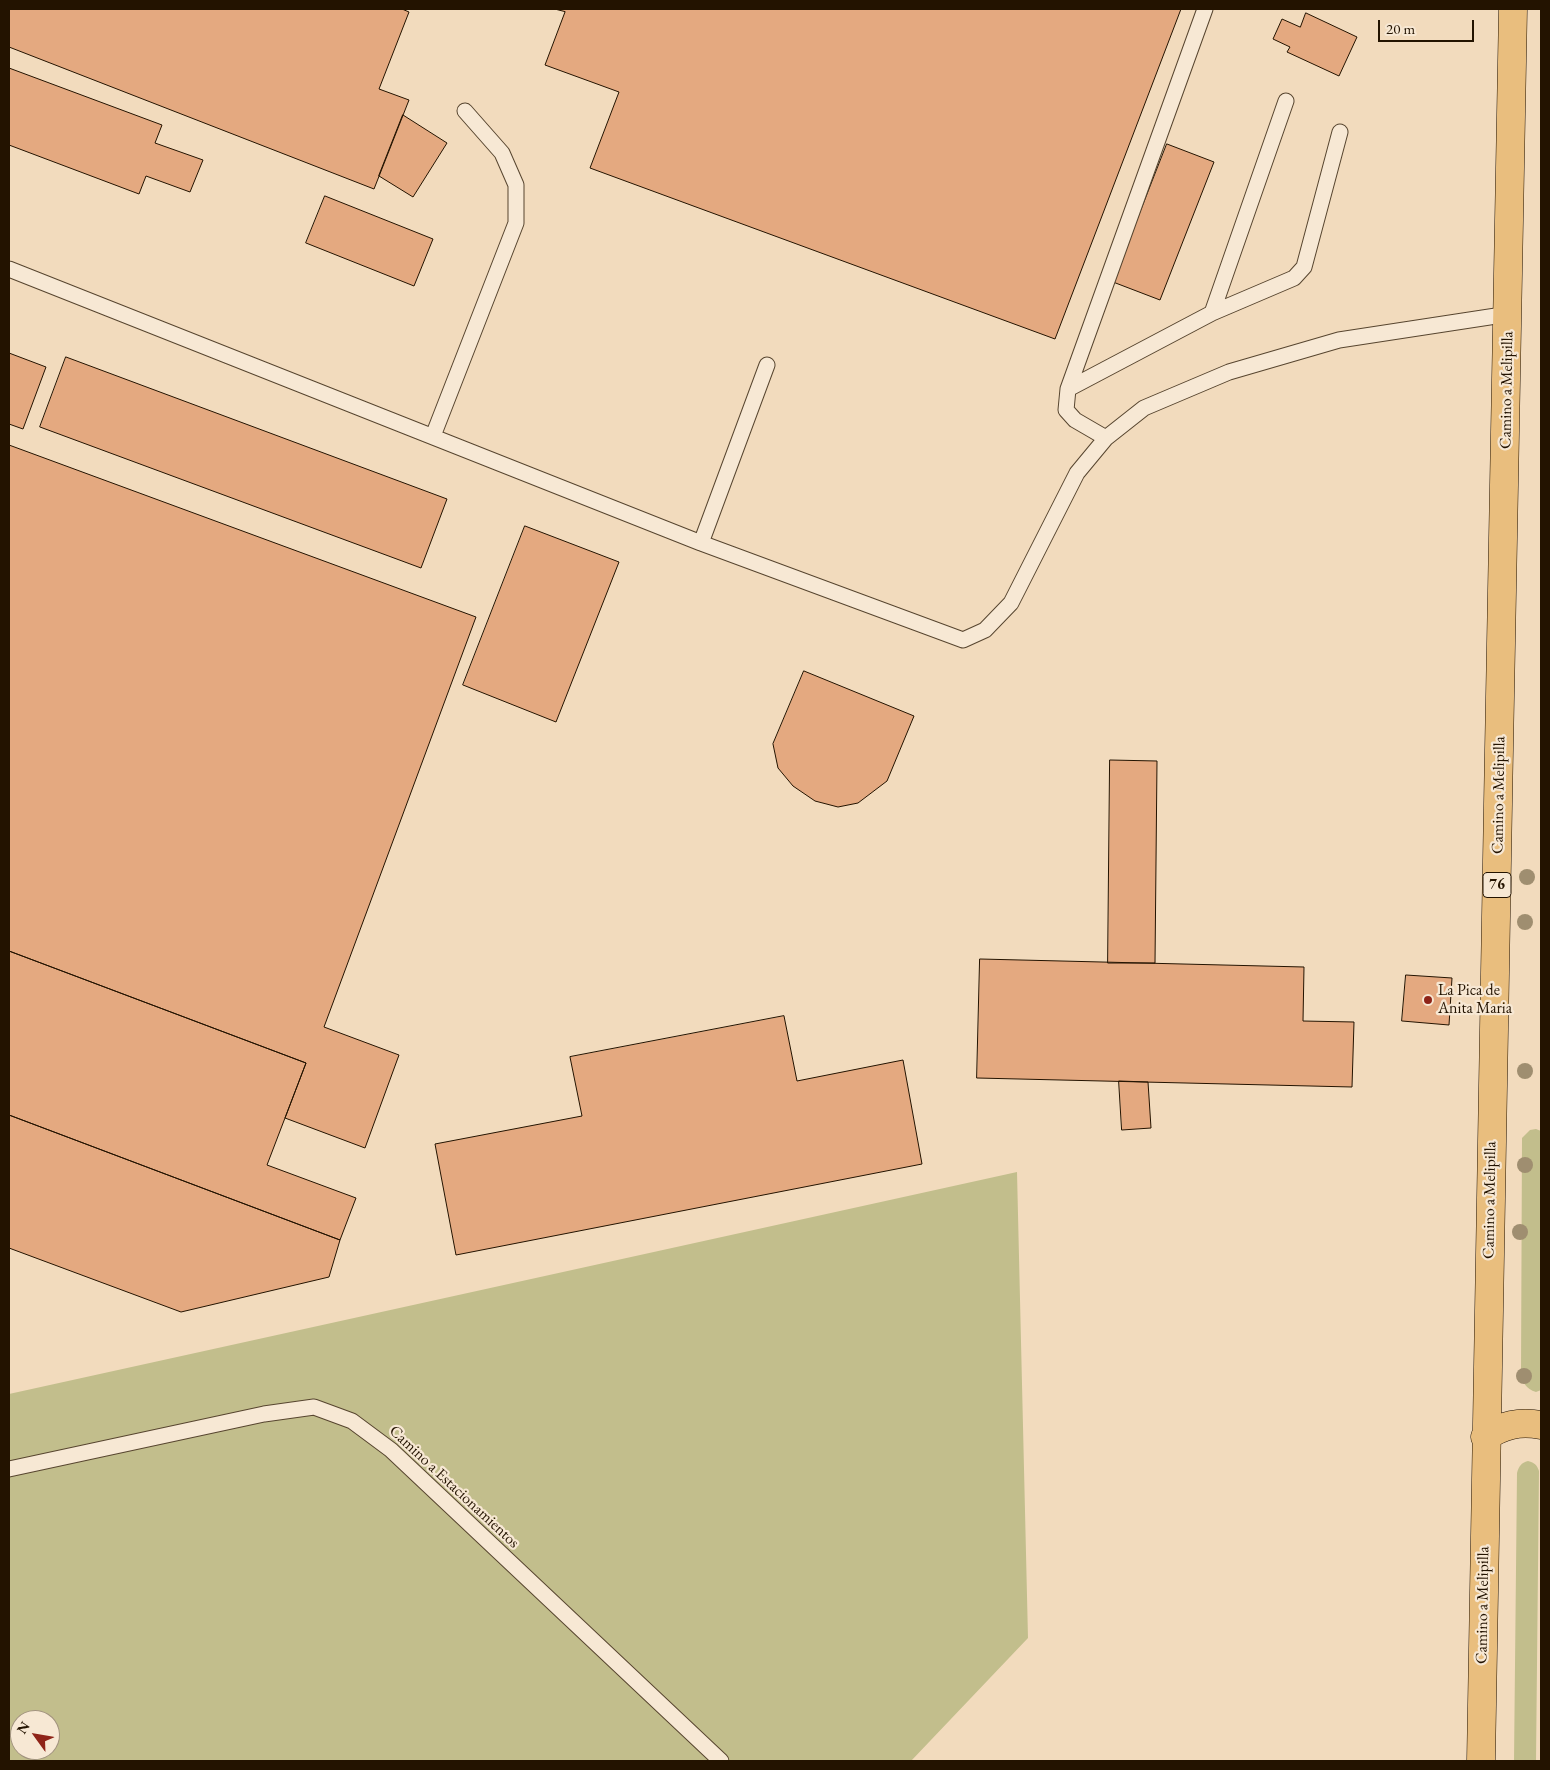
<!DOCTYPE html>
<style>
body{margin:0}
#map{position:relative;width:1550px;height:1770px;overflow:hidden;background:#f2dbbd;font-family:"EB Garamond",serif}
canvas{display:block}
.frame{position:absolute;inset:0;border:10px solid #231300;pointer-events:none}
.north{position:absolute;left:10px;top:1710px;width:50px;height:50px;box-sizing:border-box;background:#f7e8d4;border:1px solid #a2937f;border-radius:50%;rotate:302deg;font-size:14px;font-weight:700;line-height:20px;text-align:center;color:#231300}
.north::after{content:'';display:block;margin:auto;width:18px;height:22px;background:#8f2418;clip-path:polygon(50% 0,100% 100%,50% 72%,0 100%)}
.scale{position:absolute;left:1378px;top:20px;width:96px;height:22px;box-sizing:border-box;border:2px solid #231300;border-top:0;padding-left:6px;font-size:15px;line-height:18px;white-space:nowrap;color:#231300;-webkit-text-stroke:4px #f7e8d4;paint-order:stroke}
</style>
<div id="map">
<canvas width="1550" height="1770"></canvas>
<div class="frame"></div>
<div class="north">N</div>
<div class="scale">20 m</div>
</div>
<script>
const context = document.querySelector('canvas').getContext('2d');
context.lineJoin = 'round';
function fillPath(path, color) { context.fillStyle = color; context.fill(path, 'evenodd'); }
function strokePath(path, color, width, dash) { context.strokeStyle = color; context.lineWidth = width; context.lineCap = dash ? 'butt' : 'round'; context.setLineDash(dash || []); context.stroke(path); }
function label(font, color, halo, rows, align = 'center') {
  context.font = font + ' "EB Garamond",serif'; context.lineWidth = 4.5; context.setLineDash([]); context.textBaseline = 'middle'; context.strokeStyle = halo; context.fillStyle = color; for (const [text, x, y, turn = 0] of rows) {
    context.save(); context.translate(x, y); context.rotate((+turn || 0) * Math.PI / 180); context.textAlign = isNaN(turn) ? turn : align; if (halo) context.strokeText(text, 0, 0); context.fillText(text, 0, 0); context.restore();
  }
}
fillPath(new Path2D(`
 M 1536,1129 L 1541,1131 L 1541,1390 L 1536,1392 C 1526,1389 1522,1382 1521,1372 L 1522,1138 L 1530,1130 Z
 M 1017,1172 L 1028,1638 L 911,1761 L 9,1761 L 9,1394 ZM 20,1720 L 50,1720 L 50,1750 L 20,1750 Z
 M 1528,1461 C 1535,1463 1537,1465 1539,1471 L 1536,1761 L 1514,1761 L 1517,1473 C 1519,1466 1521,1463 1528,1461 Z`), '#c2be8c');
const building = new Path2D(`
 M 9,9 L 402,9 L 409,12 L 379,89 L 409,100 L 374,189 L 9,47 Z
 M 555,9 L 1181,9 L 1055,339 L 590,168 L 619,92 L 545,65 L 565,12 Z
 M 1306,13 L 1357,37 L 1339,76 L 1287,52 L 1290,47 L 1273,39 L 1282,19 L 1300,27 Z
 M 9,68 L 162,125 L 155,143 L 203,160 L 190,192 L 146,176 L 139,194 L 9,145 Z
 M 403,115 L 447,143 L 413,197 L 379,176 Z
 M 1167,144 L 1214,162 L 1160,300 L 1113,282 Z
 M 325,196 L 433,239 L 414,286 L 306,243 Z
 M 9,353 L 46,367 L 23,429 L 9,424 Z
 M 66,357 L 447,499 L 421,568 L 40,427 Z
 M 9,445 L 476,617 L 324,1027 L 399,1055 L 365,1148 L 285,1118 L 306,1063 L 9,951 Z
 M 525,526 L 619,562 L 556,722 L 463,685 Z
 M 804,671 L 914,716 L 887,781 L 858,803 L 838,807 L 815,801 L 793,786 L 778,768 L 773,744 Z
 M 1110,760 L 1157,761 L 1155,963 L 1108,963 Z
 M 9,951 L 306,1063 L 267,1165 L 356,1198 L 340,1240 L 9,1115 Z
 M 980,959 L 1304,967 L 1303,1021 L 1354,1022 L 1352,1087 L 977,1078 Z
 M 1406,975 L 1452,978 L 1449,1025 L 1402,1021 Z
 M 784,1016 L 797,1081 L 903,1060 L 922,1164 L 456,1255 L 435,1144 L 582,1116 L 570,1057 Z
 M 1119,1081 L 1148,1082 L 1151,1128 L 1122,1130 Z
 M 9,1115 L 340,1240 L 329,1277 L 181,1312 L 9,1248 Z`);
fillPath(building, '#e4a980');
strokePath(building, '#231300', 1);
const lane = new Path2D(`
 M 9,269 L 701,543 L 963,640 L 985,630 L 1011,603 L 1077,473 L 1106,438 L 1144,408 L 1229,372 L 1339,340 L 1509,314
 M 1212,313 L 1294,278 L 1304,267 L 1340,132
 M 1068,389 L 1212,313 L 1286,101
 M 433,436 L 516,223 L 516,185 L 502,153 L 465,111
 M 1106,438 L 1075,420 L 1066,410 L 1068,389 L 1205,9
 M 701,543 L 767,365
 M 9,1469 L 264,1414 L 314,1407 L 352,1421 L 391,1450 L 721,1761`);
const primary = new Path2D(`
 M 1485,1437 C 1503,1425 1519,1421 1541,1425
 M 1481,1761 C 1488,1177 1504,593 1513,9`);
strokePath(lane, '#57452f', 17);
strokePath(primary, '#231300', 29);
strokePath(lane, '#f7e8d4', 15);
strokePath(primary, '#e9be7e', 28);
context.fillStyle = '#9f8e70';
for (const [x, y] of [
 [1527,877],
 [1525,922],
 [1525,1071],
 [1525,1165],
 [1520,1232],
 [1524,1376]
]) { context.beginPath(); context.arc(x, y, 8, 0, 2 * Math.PI); context.fill(); }
for (const [x, y, r, color] of [
 [1428,1000,5,"#8f2418"]
]) { const dot = new Path2D(); dot.arc(x, y, r, 0, 2 * Math.PI); context.fillStyle = color; context.fill(dot); strokePath(dot, '#f7e8d4', 2); }
for (const [x, y, w] of [
 [1497,885,28]
]) { const box = new Path2D(); box.roundRect(x - w / 2, y - 12.5, w, 25, 4); context.fillStyle = '#f7e8d4'; context.fill(box); strokePath(box, '#231300', 1); }
label('bold 15px', '#231300', null, [
 ["76",1497,885]
]);
label('16px', '#231300', '#f7e8d4', [
 ["Camino a Melipilla",1507,390,-89],
 ["Camino a Melipilla",1499,795,-89],
 ["Camino a Melipilla",1490,1200,-89],
 ["Camino a Estacionamientos",454,1487,43],
 ["Camino a Melipilla",1483,1605,-89]
]);
label('16px', '#231300', '#f7e8d4', [
 ["La Pica de",1438,991],
 ["Anita Maria",1438,1009]
], 'left');
</script>
